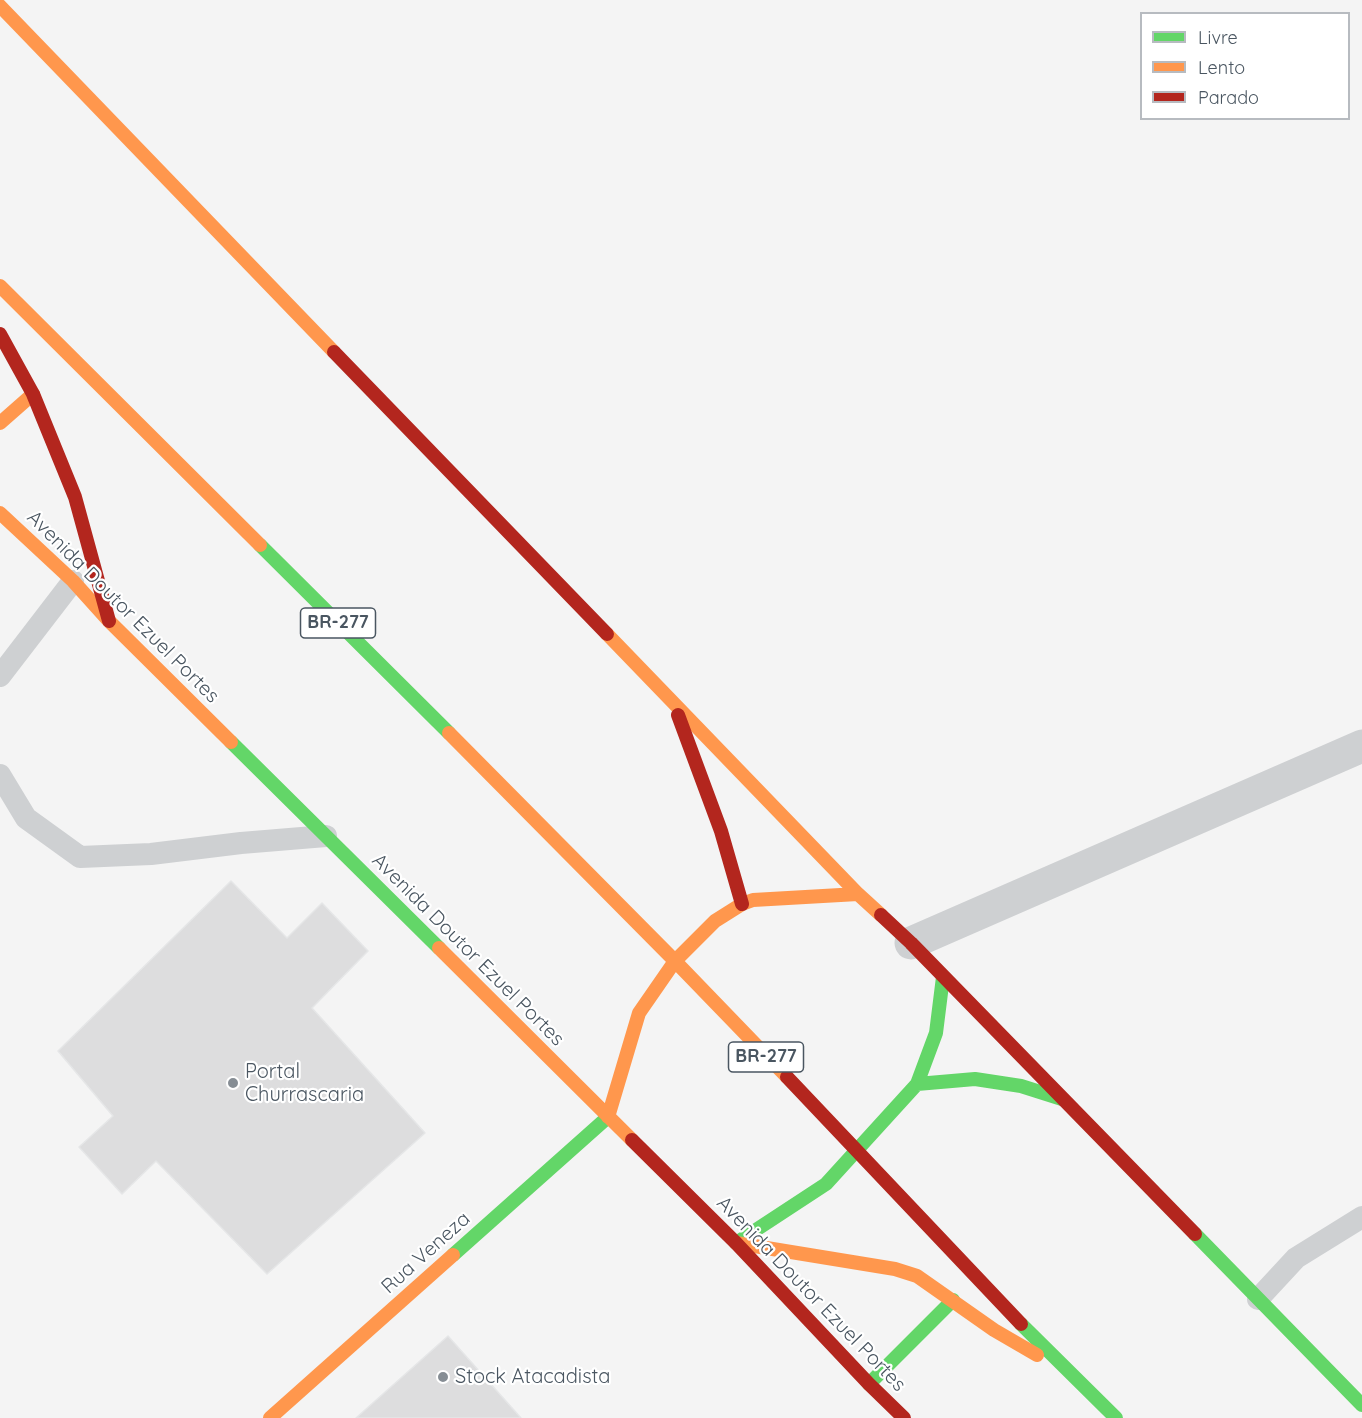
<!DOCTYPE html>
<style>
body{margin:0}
#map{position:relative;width:1362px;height:1418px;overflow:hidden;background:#f4f4f4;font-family:Quicksand,sans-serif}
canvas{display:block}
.legend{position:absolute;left:1140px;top:12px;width:210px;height:108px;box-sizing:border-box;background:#fff;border:2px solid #b7bbc0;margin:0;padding:8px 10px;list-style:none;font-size:18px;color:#4a5661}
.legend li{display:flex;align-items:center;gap:12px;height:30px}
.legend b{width:30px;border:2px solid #b7bbc0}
</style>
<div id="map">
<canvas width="1362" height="1418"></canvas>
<ul class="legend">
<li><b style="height:8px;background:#63d668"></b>Livre</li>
<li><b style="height:8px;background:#ff974d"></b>Lento</li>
<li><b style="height:8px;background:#b3261e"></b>Parado</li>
</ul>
</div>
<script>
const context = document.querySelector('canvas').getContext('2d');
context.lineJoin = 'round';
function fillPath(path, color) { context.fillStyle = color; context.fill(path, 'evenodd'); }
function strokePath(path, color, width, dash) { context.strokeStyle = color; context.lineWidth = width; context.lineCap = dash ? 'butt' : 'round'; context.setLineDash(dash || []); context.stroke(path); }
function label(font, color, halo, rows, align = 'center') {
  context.font = font + ' Quicksand,sans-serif'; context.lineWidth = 4.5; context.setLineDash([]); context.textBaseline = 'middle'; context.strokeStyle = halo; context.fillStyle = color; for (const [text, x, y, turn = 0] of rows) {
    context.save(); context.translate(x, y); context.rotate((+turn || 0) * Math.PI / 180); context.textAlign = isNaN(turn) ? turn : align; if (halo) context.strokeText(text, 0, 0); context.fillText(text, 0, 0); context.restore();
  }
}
const building = new Path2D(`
 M 231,881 L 287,938 L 322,903 L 368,951 L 312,1008 L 425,1133 L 267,1274 L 156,1161 L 122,1194 L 79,1147 L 113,1116 L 58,1051 Z
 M 448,1336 L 521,1418 L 356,1418 Z`);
fillPath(building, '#ddddde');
strokePath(building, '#e5e6e7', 1.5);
strokePath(new Path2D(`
 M 0,676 L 73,581
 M 0,775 L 26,818 L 80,857 L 151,854 L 241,843 L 326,836
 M 1258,1299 L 1296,1258 L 1362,1217`), '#ced0d2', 22);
strokePath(new Path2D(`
 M 911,943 L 1362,746`), '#ced0d2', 33);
strokePath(new Path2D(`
 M 260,545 L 449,733
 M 231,742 L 439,948
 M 917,1084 L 975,1079 L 1021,1086 L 1062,1099
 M 1195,1234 L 1362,1405
 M 736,1243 L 826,1184 L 917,1084 L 936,1033 L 943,977
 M 453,1255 L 608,1117
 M 1021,1324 L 1116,1418
 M 869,1384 L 953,1300`), '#63d668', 14);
strokePath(new Path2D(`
 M 0,6 L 334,352
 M 0,286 L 260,545
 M 0,423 L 33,394
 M 0,513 L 73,581 L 109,621 L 231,742
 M 607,634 L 858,894 L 881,915
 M 449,733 L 672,958 L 787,1077
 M 439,948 L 632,1140
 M 608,1117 L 639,1013 L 675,961 L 715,921 L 742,904 L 753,900 L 858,894
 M 736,1243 L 895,1269 L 917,1276 L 994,1330 L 1037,1355
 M 270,1418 L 453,1255`), '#ff974d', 14);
strokePath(new Path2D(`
 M 0,334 L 33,394 L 75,497 L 109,621
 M 334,352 L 607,634
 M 678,715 L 721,831 L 742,904
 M 881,915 L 911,943 L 1195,1234
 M 787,1077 L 1021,1324
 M 632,1140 L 736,1243 L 869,1384 L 904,1418`), '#b3261e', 14);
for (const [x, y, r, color] of [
 [233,1083,6,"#868d94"],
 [443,1377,6,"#868d94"]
]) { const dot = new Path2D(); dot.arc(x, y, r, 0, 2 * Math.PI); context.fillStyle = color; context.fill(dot); strokePath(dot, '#fff', 2); }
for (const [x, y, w] of [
 [338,623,75],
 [766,1057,75]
]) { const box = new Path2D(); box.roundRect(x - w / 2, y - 15, w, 30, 4.5); context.fillStyle = '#fff'; context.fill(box); strokePath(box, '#4a5661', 1.5); }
label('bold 18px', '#4a5661', null, [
 ["BR-277",338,623],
 ["BR-277",766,1057]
]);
label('20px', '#4a5661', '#fff', [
 ["Avenida Doutor Ezuel Portes",123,607,45],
 ["Avenida Doutor Ezuel Portes",468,950,45],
 ["Rua Veneza",426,1253,-42],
 ["Avenida Doutor Ezuel Portes",811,1294,46]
]);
label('20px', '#4a5661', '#fff', [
 ["Portal",245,1072],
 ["Churrascaria",245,1095],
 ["Stock Atacadista",455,1377]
], 'left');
</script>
